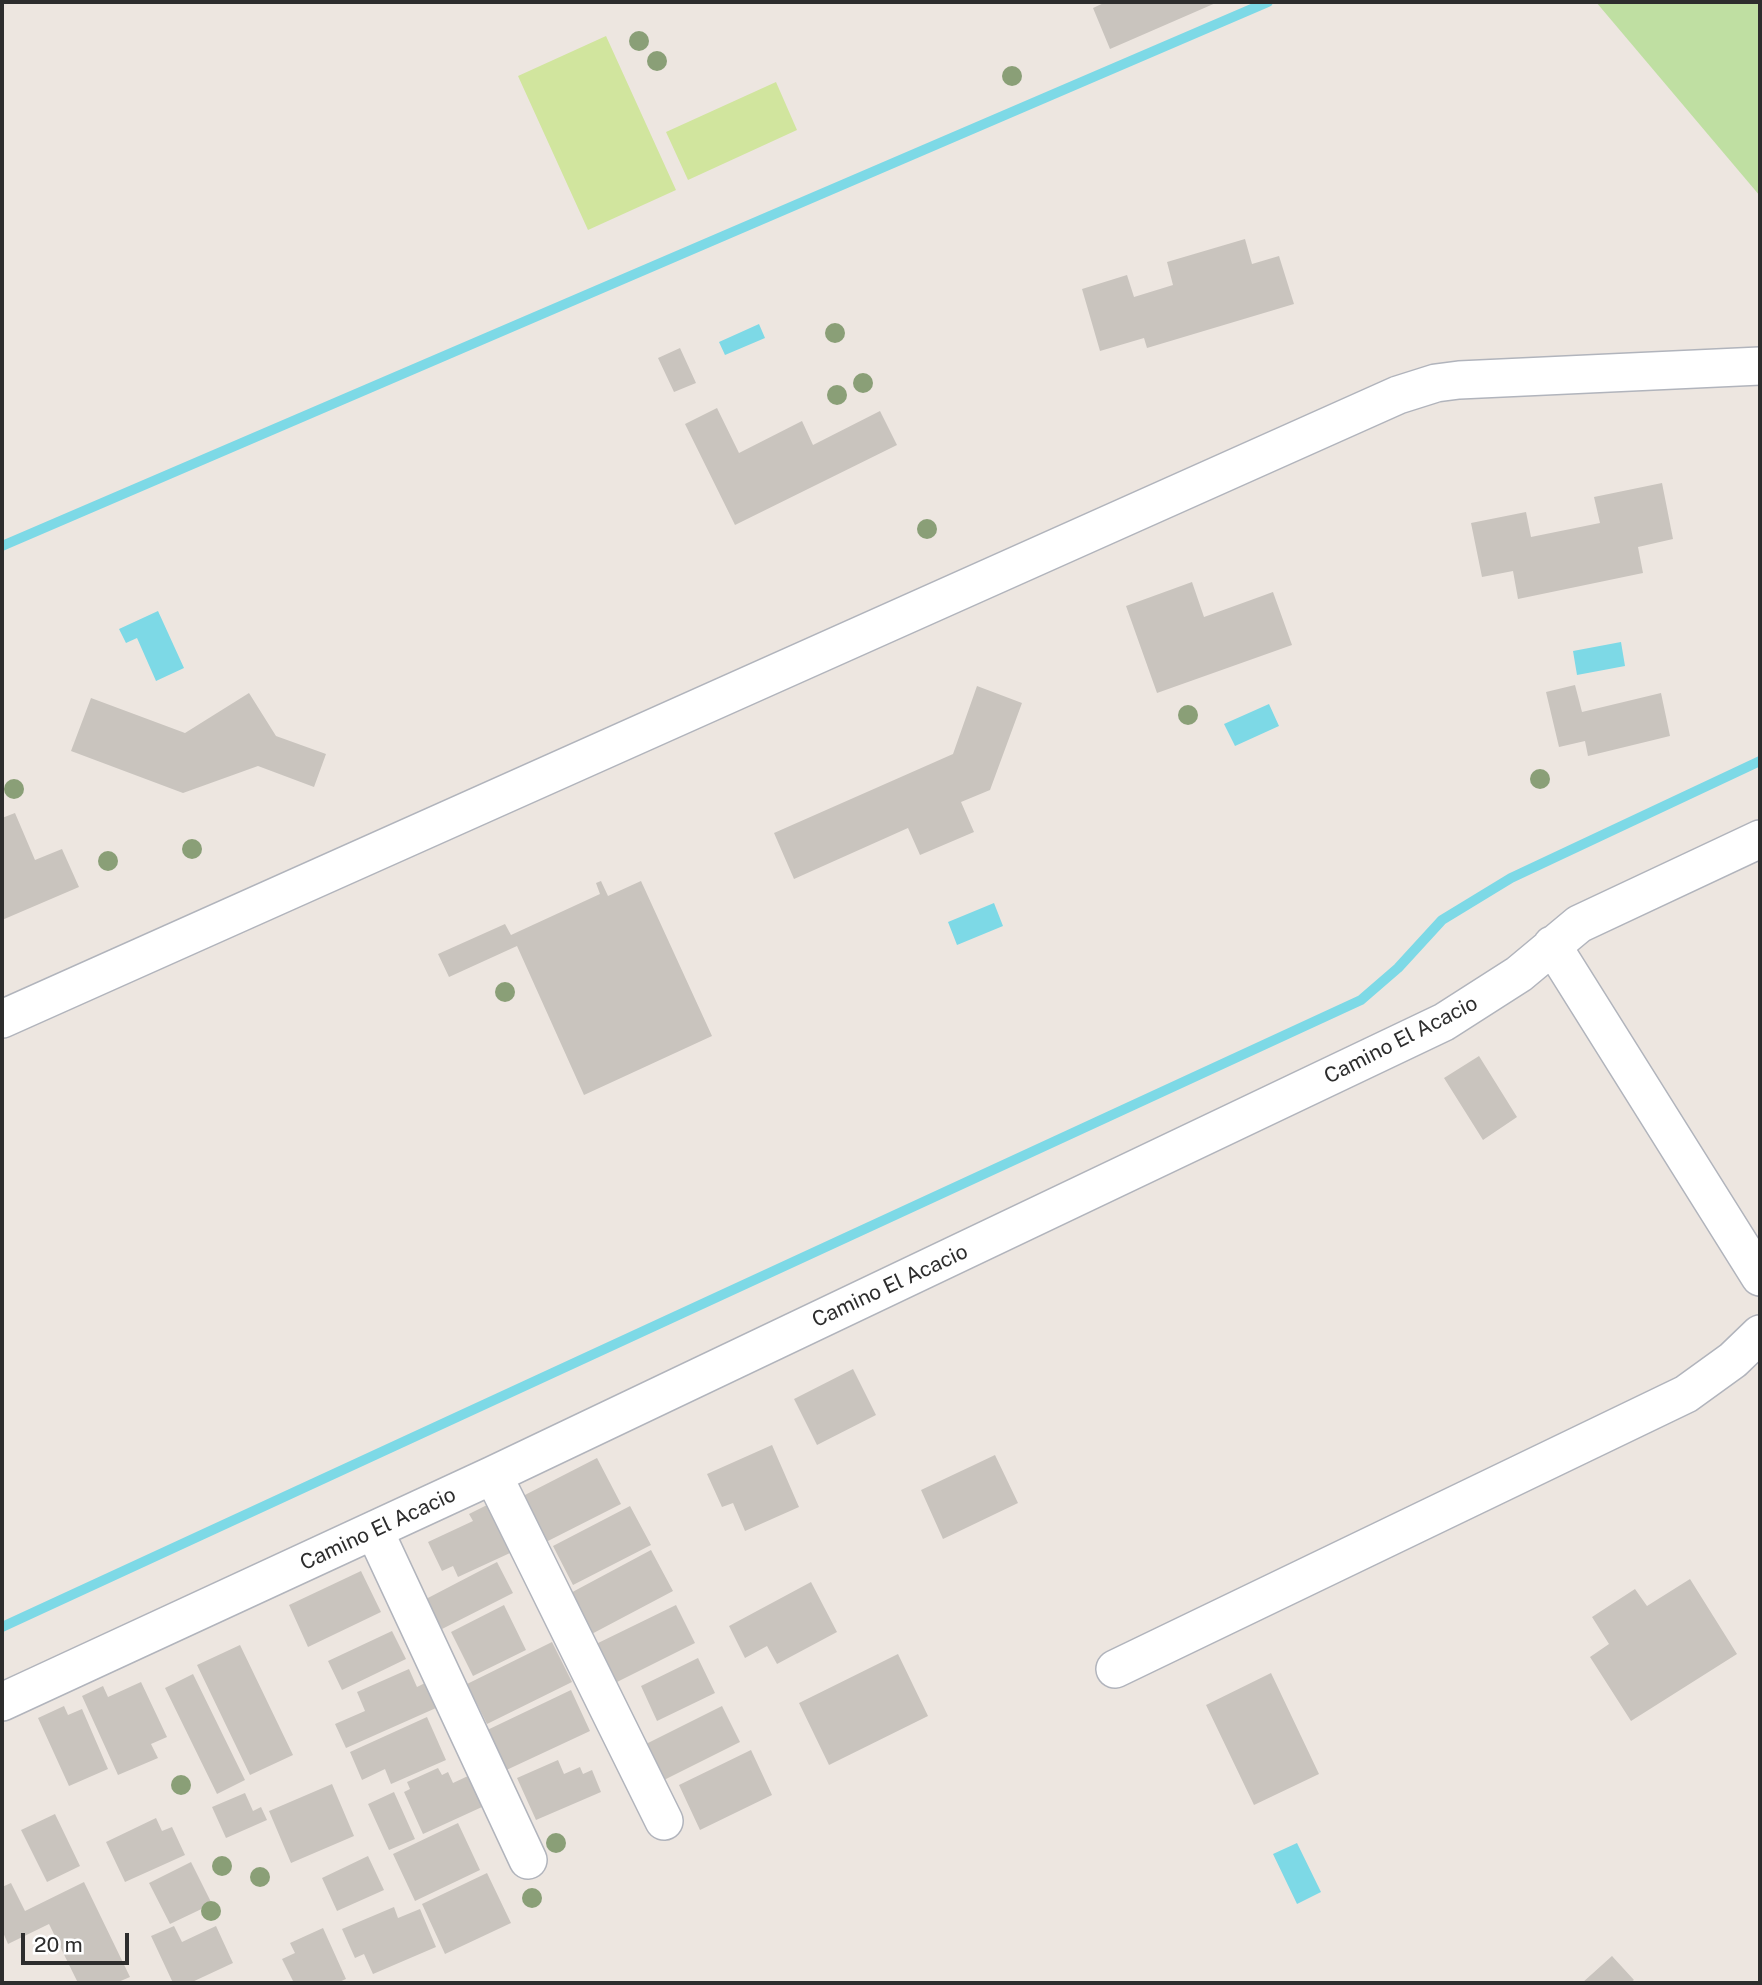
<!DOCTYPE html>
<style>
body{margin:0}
#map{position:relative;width:1762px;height:1985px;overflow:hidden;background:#ede6e0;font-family:"Public Sans",sans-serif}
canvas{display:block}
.frame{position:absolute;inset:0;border:4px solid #2d2d2d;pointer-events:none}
.scale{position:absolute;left:21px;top:1933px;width:108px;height:32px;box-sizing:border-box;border:4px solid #2d2d2d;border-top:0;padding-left:9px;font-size:21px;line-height:24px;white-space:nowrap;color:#2d2d2d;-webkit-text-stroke:5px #fff;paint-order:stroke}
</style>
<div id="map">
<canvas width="1762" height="1985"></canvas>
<div class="frame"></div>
<div class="scale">20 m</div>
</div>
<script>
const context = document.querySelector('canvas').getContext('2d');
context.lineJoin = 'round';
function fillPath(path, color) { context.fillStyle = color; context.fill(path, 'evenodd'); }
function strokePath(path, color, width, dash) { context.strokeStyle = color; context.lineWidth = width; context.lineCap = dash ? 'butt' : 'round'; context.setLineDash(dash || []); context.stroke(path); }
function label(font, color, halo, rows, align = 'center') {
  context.font = font + ' "Public Sans",sans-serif'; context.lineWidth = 5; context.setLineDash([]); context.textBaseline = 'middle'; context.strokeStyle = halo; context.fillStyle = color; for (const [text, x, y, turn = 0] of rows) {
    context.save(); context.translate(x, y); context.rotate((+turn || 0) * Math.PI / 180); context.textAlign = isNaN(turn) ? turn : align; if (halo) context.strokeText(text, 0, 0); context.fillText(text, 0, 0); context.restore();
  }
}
fillPath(new Path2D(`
 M 1596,2 L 1760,2 L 1760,196 Z`), '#bfdfa2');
fillPath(new Path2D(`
 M 606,36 L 676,190 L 588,230 L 518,76 Z
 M 776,82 L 797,130 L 688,180 L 666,132 Z`), '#d1e59e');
fillPath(new Path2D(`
 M 759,324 L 765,338 L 725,355 L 719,342 Z
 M 158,611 L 184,668 L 156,681 L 137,638 L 126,643 L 119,629 Z
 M 1621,642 L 1625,666 L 1577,675 L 1573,651 Z
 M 1269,704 L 1279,726 L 1235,746 L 1224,724 Z
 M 994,903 L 1003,926 L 957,945 L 948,922 Z
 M 1297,1843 L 1321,1892 L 1297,1904 L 1273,1854 Z`), '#7dd9e6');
strokePath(new Path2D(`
 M 2,546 L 1268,2
 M 2,1627 L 1361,1000 L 1398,968 L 1442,920 L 1511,878 L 1760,761`), '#7dd9e6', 10);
fillPath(new Path2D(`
 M 1106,2 L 1218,2 L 1110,49 L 1093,8 Z
 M 1245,239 L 1252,264 L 1279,256 L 1294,304 L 1147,348 L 1144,338 L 1100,351 L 1082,289 L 1127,275 L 1134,297 L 1173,285 L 1167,262 Z
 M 680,348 L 696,383 L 674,392 L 658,358 Z
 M 717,408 L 739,453 L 802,421 L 813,445 L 880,411 L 897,445 L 735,525 L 685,424 Z
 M 1662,483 L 1673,539 L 1638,547 L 1643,573 L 1518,599 L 1513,571 L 1482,577 L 1471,523 L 1526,512 L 1531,537 L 1600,523 L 1594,497 Z
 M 1192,582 L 1204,617 L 1273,592 L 1292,645 L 1157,693 L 1126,606 Z
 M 1575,685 L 1582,712 L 1661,693 L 1670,736 L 1588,756 L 1585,741 L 1559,747 L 1546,692 Z
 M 977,686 L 1022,703 L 990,790 L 961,802 L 974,832 L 920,855 L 908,828 L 794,879 L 774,833 L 953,754 Z
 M 249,693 L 276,736 L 326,754 L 314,787 L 258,766 L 183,793 L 71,751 L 91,698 L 185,733 Z
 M 15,813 L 35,860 L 62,849 L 79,887 L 2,920 L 2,818 Z
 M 601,881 L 608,896 L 641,881 L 712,1036 L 584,1095 L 517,946 L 449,977 L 438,954 L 505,924 L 511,935 L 600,894 L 596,883 Z
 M 1479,1056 L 1517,1117 L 1483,1140 L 1444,1078 Z
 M 853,1369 L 876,1415 L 817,1445 L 794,1399 Z
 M 772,1445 L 799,1507 L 745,1531 L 733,1503 L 722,1507 L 707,1474 Z
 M 995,1455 L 1018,1503 L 943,1539 L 921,1490 Z
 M 597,1458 L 621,1504 L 544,1543 L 521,1497 Z
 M 487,1505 L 510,1553 L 458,1577 L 453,1566 L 442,1571 L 428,1542 L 473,1521 L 469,1514 Z
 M 630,1506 L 651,1545 L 573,1585 L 553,1546 Z
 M 651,1550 L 673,1591 L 586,1637 L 565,1596 Z
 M 497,1562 L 513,1593 L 442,1629 L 426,1599 Z
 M 361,1571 L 381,1612 L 308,1647 L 289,1605 Z
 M 1690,1579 L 1737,1654 L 1631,1721 L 1590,1657 L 1609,1644 L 1592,1617 L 1635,1589 L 1647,1606 Z
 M 811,1582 L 837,1632 L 777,1664 L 767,1646 L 745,1658 L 729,1626 Z
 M 504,1605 L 526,1650 L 473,1676 L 451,1632 Z
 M 676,1605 L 695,1643 L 613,1684 L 594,1645 Z
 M 392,1631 L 406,1659 L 342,1690 L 328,1661 Z
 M 552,1642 L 572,1682 L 487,1724 L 467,1684 Z
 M 240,1645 L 293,1755 L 250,1775 L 197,1665 Z
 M 898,1654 L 928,1716 L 829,1765 L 799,1703 Z
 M 698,1658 L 715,1693 L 657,1721 L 641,1686 Z
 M 409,1669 L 417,1687 L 425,1683 L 436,1708 L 346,1748 L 335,1724 L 365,1711 L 357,1692 Z
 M 1271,1673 L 1319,1774 L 1254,1805 L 1206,1705 Z
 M 193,1674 L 245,1780 L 217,1794 L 165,1688 Z
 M 141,1682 L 167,1737 L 151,1744 L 158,1758 L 118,1775 L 82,1696 L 103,1686 L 108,1697 Z
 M 571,1690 L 590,1731 L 500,1773 L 481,1733 Z
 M 64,1706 L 68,1715 L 82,1709 L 108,1769 L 69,1786 L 38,1718 Z
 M 722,1706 L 740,1742 L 664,1780 L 646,1744 Z
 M 427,1717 L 446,1760 L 391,1784 L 385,1769 L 362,1780 L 350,1752 Z
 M 751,1750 L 772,1795 L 700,1830 L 679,1785 Z
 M 558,1760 L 564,1774 L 580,1767 L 583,1774 L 592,1770 L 601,1792 L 536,1820 L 517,1778 Z
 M 438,1768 L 442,1775 L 448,1772 L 453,1783 L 468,1776 L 482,1807 L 423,1834 L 404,1792 L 410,1789 L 407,1782 Z
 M 332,1784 L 354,1836 L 291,1863 L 269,1811 Z
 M 394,1792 L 415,1839 L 389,1850 L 368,1804 Z
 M 245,1793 L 253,1811 L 261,1807 L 267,1820 L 226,1838 L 212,1807 Z
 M 55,1814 L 80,1866 L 47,1882 L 21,1830 Z
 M 156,1818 L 162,1831 L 172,1827 L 185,1855 L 125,1882 L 106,1842 Z
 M 458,1823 L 480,1870 L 415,1901 L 393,1854 Z
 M 368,1856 L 384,1890 L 337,1911 L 322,1878 Z
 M 191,1862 L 212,1904 L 170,1924 L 149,1883 Z
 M 487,1873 L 511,1923 L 445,1954 L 422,1904 Z
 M 84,1882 L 130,1977 L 116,1983 L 78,1983 L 49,1924 L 8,1944 L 2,1930 L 2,1887 L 11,1883 L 25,1911 Z
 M 394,1907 L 398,1918 L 420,1909 L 436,1947 L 373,1974 L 364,1954 L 355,1958 L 342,1929 Z
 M 174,1926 L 182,1942 L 216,1926 L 233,1963 L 190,1983 L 173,1983 L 151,1936 Z
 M 323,1928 L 346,1979 L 337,1983 L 294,1983 L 282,1959 L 295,1953 L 290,1943 Z
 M 1612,1956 L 1634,1980 L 1630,1983 L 1582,1983 Z`), '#c9c4be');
const minor = new Path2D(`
 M 1552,945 L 1760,1277
 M 2,1019 L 1398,395 L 1436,383 L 1459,380 L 1760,366
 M 493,1475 L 664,1821
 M 374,1530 L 528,1860
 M 1115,1669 L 1686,1394 L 1733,1360 L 1760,1334
 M 2,1702 L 493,1475 L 1444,1022 L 1519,974 L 1579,924 L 1760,839`);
strokePath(minor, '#b1b4bc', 40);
strokePath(minor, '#fff', 37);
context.fillStyle = '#8a9f77';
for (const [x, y] of [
 [639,41],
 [657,61],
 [1012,76],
 [835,333],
 [863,383],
 [837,395],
 [927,529],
 [1188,715],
 [1540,779],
 [14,789],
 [192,849],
 [108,861],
 [505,992],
 [181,1785],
 [556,1843],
 [222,1866],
 [260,1877],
 [532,1898],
 [211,1911]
]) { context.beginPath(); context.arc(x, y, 10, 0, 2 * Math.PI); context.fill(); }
label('21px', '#2d2d2d', '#fff', [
 ["Camino El Acacio",1401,1040,-27],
 ["Camino El Acacio",890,1286,-25],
 ["Camino El Acacio",378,1529,-25]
]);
</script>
